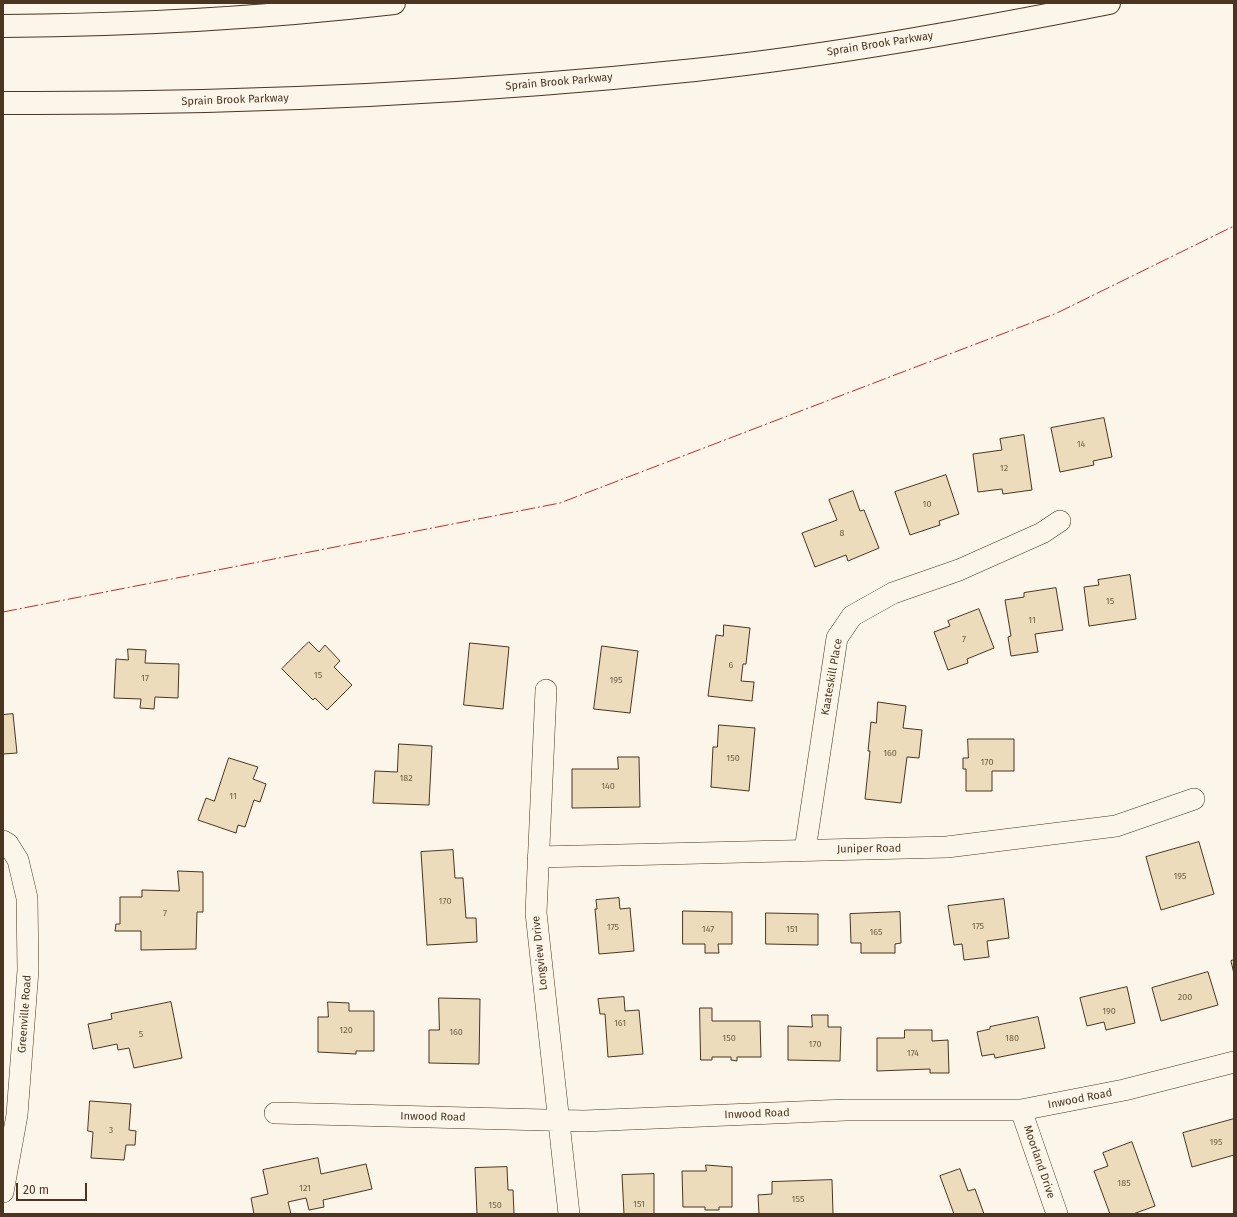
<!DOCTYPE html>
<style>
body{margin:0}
#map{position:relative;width:1237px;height:1217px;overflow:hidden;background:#fbf6e9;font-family:"Fira Sans",sans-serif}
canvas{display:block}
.frame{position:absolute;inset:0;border:4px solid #4a3520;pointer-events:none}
.scale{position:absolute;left:16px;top:1183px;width:71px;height:18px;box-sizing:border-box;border:2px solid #4a3520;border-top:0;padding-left:5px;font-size:12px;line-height:14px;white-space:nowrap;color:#4a3520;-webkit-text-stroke:3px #fbf6e9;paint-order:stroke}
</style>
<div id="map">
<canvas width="1237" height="1217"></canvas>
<div class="frame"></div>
<div class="scale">20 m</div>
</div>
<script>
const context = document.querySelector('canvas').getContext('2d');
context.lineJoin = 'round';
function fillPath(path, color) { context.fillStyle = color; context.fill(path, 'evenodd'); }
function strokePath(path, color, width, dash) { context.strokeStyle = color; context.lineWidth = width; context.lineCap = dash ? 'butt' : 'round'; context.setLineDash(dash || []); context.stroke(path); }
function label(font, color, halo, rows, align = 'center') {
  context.font = font + ' "Fira Sans",sans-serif'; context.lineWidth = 3; context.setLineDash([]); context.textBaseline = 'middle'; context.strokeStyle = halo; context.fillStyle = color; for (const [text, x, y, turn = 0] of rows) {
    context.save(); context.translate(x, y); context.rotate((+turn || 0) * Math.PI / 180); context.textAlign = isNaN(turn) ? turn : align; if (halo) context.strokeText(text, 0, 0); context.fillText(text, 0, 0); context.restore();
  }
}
const building = new Path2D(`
 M 1104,418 L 1112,457 L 1093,461 L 1094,465 L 1060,472 L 1051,428 Z
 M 1024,435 L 1032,490 L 1003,494 L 1002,489 L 978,492 L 973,454 L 1002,450 L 1000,439 Z
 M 946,475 L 959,514 L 939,521 L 940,525 L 910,535 L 895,492 Z
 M 853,491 L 860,511 L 864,510 L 879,548 L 848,561 L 846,555 L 815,567 L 802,533 L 837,520 L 829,500 Z
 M 1130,575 L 1136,619 L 1089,626 L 1084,587 L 1099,585 L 1098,580 Z
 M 1056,588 L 1063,630 L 1035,634 L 1038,652 L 1011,656 L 1008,637 L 1011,636 L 1005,600 L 1024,597 L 1024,593 Z
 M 979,609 L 994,648 L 967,659 L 968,663 L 948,670 L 934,632 L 950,626 L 948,621 Z
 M 724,625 L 750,628 L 746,664 L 743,664 L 741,681 L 754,682 L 752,701 L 708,696 L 716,635 L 723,636 Z
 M 309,642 L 319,652 L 325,645 L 340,661 L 334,667 L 352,685 L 327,710 L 315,698 L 313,700 L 282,669 Z
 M 470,643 L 509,647 L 503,709 L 464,705 Z
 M 602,646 L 638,651 L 630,713 L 594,709 Z
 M 128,649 L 146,650 L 145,663 L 179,664 L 178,698 L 155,697 L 154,709 L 140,708 L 141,699 L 114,698 L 116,659 L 128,660 Z
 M 878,702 L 906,706 L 903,728 L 922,730 L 919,758 L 907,757 L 901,803 L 865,799 L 870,751 L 868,751 L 871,722 L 876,723 Z
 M 13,714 L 17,753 L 3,754 L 3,715 Z
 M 719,725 L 755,728 L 749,791 L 711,787 L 713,747 L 717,747 Z
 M 968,739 L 1014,739 L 1014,771 L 992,771 L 992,791 L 966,791 L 966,769 L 963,769 L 963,758 L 968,758 Z
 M 399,744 L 432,746 L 429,805 L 373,803 L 375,771 L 397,772 Z
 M 618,757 L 639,757 L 640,807 L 572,808 L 572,769 L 618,769 Z
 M 229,758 L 258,767 L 253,779 L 266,784 L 260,802 L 254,800 L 245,827 L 238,825 L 236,833 L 198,820 L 206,798 L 214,801 Z
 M 1199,842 L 1214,894 L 1161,910 L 1146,857 Z
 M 453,850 L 455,878 L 463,878 L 466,918 L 476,918 L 477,942 L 427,945 L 421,852 Z
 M 178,871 L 203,872 L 203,912 L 197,912 L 196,949 L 141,950 L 141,931 L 115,931 L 116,924 L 120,924 L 120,897 L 142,897 L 142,890 L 179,891 Z
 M 619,898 L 620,909 L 630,908 L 634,951 L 599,954 L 595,909 L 597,909 L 596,900 Z
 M 1004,899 L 1009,938 L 987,941 L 989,957 L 964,960 L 962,944 L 954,945 L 948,906 Z
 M 683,911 L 732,912 L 732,944 L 718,944 L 719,953 L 705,953 L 705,944 L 683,944 Z
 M 900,912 L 901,943 L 895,944 L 895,953 L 861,953 L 861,943 L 851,943 L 850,914 Z
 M 766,913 L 818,914 L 818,945 L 766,944 Z
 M 1234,960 L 1234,974 L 1231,961 Z
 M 1208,972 L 1218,1005 L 1161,1021 L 1152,988 Z
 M 1127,987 L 1135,1023 L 1106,1030 L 1104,1022 L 1087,1026 L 1080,998 Z
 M 624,997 L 625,1011 L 639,1010 L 643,1054 L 608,1057 L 605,1014 L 600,1014 L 598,999 Z
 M 439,998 L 480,999 L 479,1064 L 429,1063 L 429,1030 L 439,1030 Z
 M 171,1002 L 182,1058 L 134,1068 L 129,1048 L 118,1050 L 117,1044 L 93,1049 L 88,1024 L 112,1019 L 111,1014 Z
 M 328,1002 L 349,1003 L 349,1011 L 374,1011 L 374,1051 L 356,1051 L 356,1054 L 318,1052 L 318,1017 L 328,1017 Z
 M 700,1008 L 712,1008 L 712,1021 L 760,1021 L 761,1057 L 737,1057 L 737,1061 L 731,1060 L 731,1057 L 712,1057 L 712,1060 L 701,1060 Z
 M 812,1015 L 828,1015 L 828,1027 L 841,1027 L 840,1061 L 788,1060 L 788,1026 L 812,1027 Z
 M 1038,1017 L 1045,1048 L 995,1058 L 994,1054 L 982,1056 L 977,1032 L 990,1029 L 990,1027 Z
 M 905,1030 L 932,1030 L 932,1041 L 948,1040 L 949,1073 L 930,1073 L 930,1069 L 877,1071 L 877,1038 L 904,1038 Z
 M 90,1101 L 131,1104 L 129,1130 L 136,1131 L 135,1145 L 126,1145 L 124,1160 L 91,1158 L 93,1132 L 88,1131 Z
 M 1234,1119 L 1234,1155 L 1192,1167 L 1183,1133 Z
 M 1132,1142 L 1155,1206 L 1133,1214 L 1110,1214 L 1094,1171 L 1108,1166 L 1103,1153 Z
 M 318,1158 L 321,1174 L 366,1164 L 372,1189 L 323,1200 L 324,1207 L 309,1210 L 306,1198 L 288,1202 L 291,1214 L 254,1214 L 251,1198 L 268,1194 L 263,1170 Z
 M 706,1165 L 732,1167 L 732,1207 L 719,1207 L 719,1210 L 705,1210 L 705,1207 L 683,1207 L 682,1171 L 706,1171 Z
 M 507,1167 L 508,1190 L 513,1190 L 514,1214 L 477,1214 L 475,1168 Z
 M 960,1169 L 968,1191 L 975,1189 L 984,1214 L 954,1214 L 940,1176 Z
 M 654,1174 L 654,1214 L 624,1214 L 622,1175 Z
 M 832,1180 L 833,1214 L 759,1214 L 758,1195 L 772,1194 L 772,1182 Z`);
fillPath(building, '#ecdcbc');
strokePath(building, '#4a3520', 1);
const street = new Path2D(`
 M 546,690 L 536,913 L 569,1214
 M 3,841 L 8,844 L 18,860 L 27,898 L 28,970 L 17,1115 L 3,1192
 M 805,850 L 837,638 L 852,616 L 893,593 L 959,570 L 1042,533 L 1060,521
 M 538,857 L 947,847 L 1116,826 L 1194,799
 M 1021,1110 L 1057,1214
 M 275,1113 L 584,1121 L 846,1110 L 1021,1110 L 1124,1090 L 1234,1062`);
const highway = new Path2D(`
 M 3,26 C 133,25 264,18 394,3
 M 3,103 C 234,104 465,94 695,70 C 834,55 972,30 1109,3`);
strokePath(street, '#4a3520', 22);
strokePath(highway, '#4a3520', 24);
strokePath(street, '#fbf6e9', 21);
strokePath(highway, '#fbf6e9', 22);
strokePath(new Path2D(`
 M 3,612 L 560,503 L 1057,313 L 1234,226`), '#c62828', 1, [14, 3, 2, 3]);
label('9px', '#725f47', null, [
 ["14",1081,444],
 ["12",1004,468],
 ["10",927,504],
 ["8",842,533],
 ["15",1110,601],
 ["11",1032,620],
 ["7",964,639],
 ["6",731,665],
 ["15",318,675],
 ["17",145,678],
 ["195",616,680],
 ["160",890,753],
 ["150",733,758],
 ["170",987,762],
 ["182",406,778],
 ["140",608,786],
 ["11",233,796],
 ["195",1180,876],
 ["170",445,901],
 ["7",165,913],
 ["175",978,926],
 ["175",613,927],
 ["147",708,929],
 ["151",792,929],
 ["165",876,932],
 ["200",1185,997],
 ["190",1109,1011],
 ["161",620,1023],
 ["120",346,1030],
 ["160",456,1032],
 ["5",141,1034],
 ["150",729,1038],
 ["180",1012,1038],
 ["170",815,1044],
 ["174",913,1053],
 ["3",111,1130],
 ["195",1216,1142],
 ["185",1124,1183],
 ["121",305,1188],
 ["155",798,1199],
 ["151",639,1204],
 ["150",495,1205]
]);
label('11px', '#4a3520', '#fbf6e9', [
 ["Sprain Brook Parkway",880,44,-9],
 ["Sprain Brook Parkway",559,82,-5],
 ["Sprain Brook Parkway",235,100,-2],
 ["Kaateskill Place",832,677,-80],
 ["Juniper Road",869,849,-1],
 ["Longview Drive",540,953,-96],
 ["Greenville Road",25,1014,-86],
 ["Inwood Road",1080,1099,-11],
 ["Inwood Road",757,1114,-2],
 ["Inwood Road",433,1117,1],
 ["Moorland Drive",1039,1162,71]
]);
</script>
